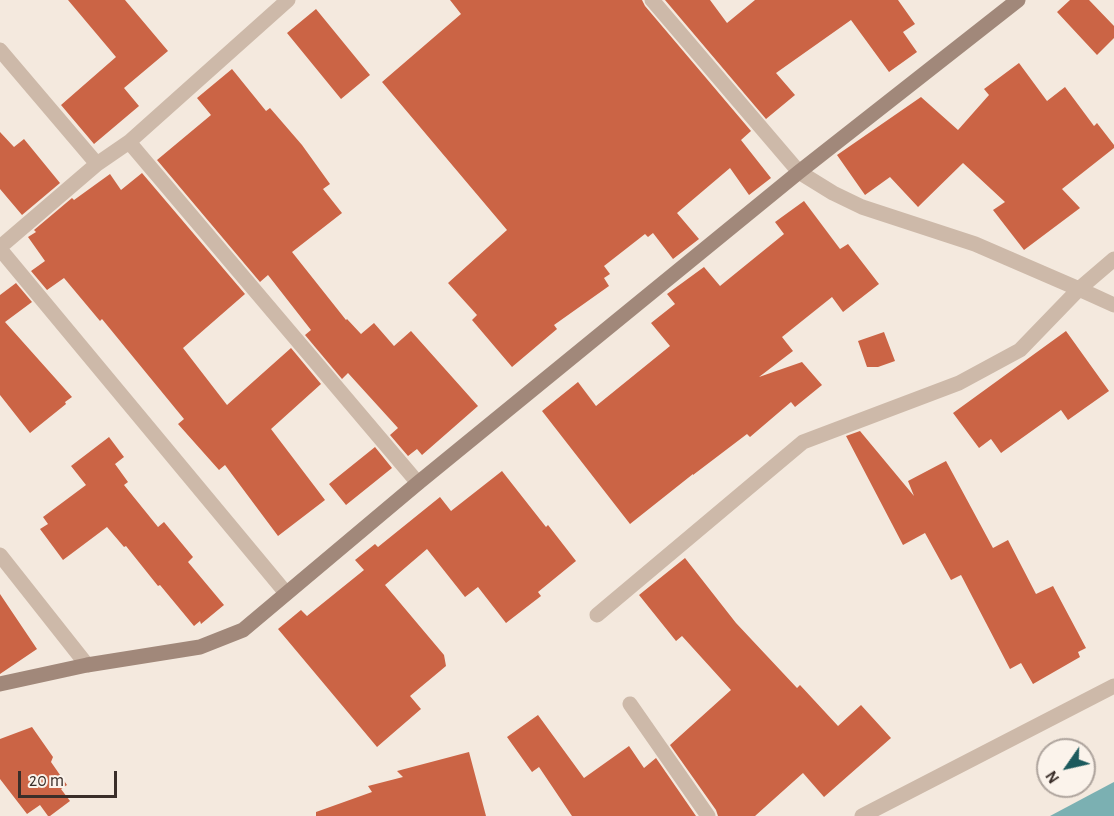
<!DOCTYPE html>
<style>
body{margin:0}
#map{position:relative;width:1114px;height:816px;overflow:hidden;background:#f4e9de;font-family:"Alegreya Sans",sans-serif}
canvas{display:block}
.north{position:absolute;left:1036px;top:738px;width:60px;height:60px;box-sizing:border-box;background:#fbf3eb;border:2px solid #aea49d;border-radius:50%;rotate:236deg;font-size:16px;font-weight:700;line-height:24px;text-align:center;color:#3a2e29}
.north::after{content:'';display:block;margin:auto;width:21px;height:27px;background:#1c5a5d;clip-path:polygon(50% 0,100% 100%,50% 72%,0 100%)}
.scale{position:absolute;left:18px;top:771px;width:99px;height:27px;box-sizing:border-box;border:3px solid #3a2e29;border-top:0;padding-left:8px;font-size:18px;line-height:21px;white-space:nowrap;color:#3a2e29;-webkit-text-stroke:4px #fbf3eb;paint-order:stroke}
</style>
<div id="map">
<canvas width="1114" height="816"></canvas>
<div class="north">N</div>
<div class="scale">20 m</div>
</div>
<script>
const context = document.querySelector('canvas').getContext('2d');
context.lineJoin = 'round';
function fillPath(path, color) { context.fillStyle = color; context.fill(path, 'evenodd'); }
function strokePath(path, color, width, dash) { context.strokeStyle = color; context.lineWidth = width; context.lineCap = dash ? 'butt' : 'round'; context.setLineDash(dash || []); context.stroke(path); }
fillPath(new Path2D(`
 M 1114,782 L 1114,816 L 1050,816 L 1112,783 Z`), '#7bb0b2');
fillPath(new Path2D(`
 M 68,0 L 125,0 L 168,51 L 124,88 L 139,106 L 94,144 L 61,105 L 116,57 Z
 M 450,0 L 642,0 L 645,6 L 751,131 L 741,140 L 771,178 L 749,195 L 730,168 L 677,213 L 699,239 L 673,259 L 653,233 L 648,237 L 645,234 L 604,266 L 610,274 L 604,278 L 609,286 L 554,325 L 557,329 L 512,367 L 472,320 L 477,315 L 448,283 L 507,230 L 382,82 L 461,14 Z
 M 665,0 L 710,0 L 727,23 L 755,0 L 898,0 L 915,24 L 903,32 L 917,52 L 889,72 L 851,20 L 776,73 L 795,95 L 766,119 Z
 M 1070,0 L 1089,0 L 1114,26 L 1114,38 L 1097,55 L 1057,12 Z
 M 316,9 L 370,75 L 341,99 L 287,33 Z
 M 1019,63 L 1047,101 L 1065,87 L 1094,126 L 1097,123 L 1114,145 L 1114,148 L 1062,189 L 1080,208 L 1024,250 L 993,210 L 1005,202 L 963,163 L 918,207 L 890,177 L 865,195 L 837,155 L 921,97 L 958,130 L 989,95 L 984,89 Z
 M 232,69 L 266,111 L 270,108 L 302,145 L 330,184 L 323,189 L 342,213 L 292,252 L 346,320 L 347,319 L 361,334 L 374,323 L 394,346 L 411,331 L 478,406 L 422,455 L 417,449 L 408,456 L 390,435 L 398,428 L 348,373 L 342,379 L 305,335 L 311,330 L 268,275 L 260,282 L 157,160 L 211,115 L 197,98 Z
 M 0,132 L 14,147 L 24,139 L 60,183 L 22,215 L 0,189 Z
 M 142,173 L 245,294 L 183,348 L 227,405 L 291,348 L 321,384 L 271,429 L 325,500 L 278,536 L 225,465 L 219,470 L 178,424 L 184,419 L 102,319 L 100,321 L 64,278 L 47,290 L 31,271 L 45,261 L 28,237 L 36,232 L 34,230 L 72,198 L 74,200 L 110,174 L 121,190 Z
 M 804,201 L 840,249 L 848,244 L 879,284 L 843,312 L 832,297 L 782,337 L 793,351 L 759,377 L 802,362 L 822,385 L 795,407 L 791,402 L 750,437 L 747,434 L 693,475 L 693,474 L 630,524 L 542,411 L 578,382 L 596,406 L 670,346 L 651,323 L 675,304 L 667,294 L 704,267 L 720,286 L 784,234 L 775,222 Z
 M 16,283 L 32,302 L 5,322 L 72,397 L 65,402 L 66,404 L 30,433 L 0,395 L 0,295 Z
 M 1066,331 L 1109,391 L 1068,420 L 1061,410 L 1001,453 L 991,439 L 979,448 L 953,413 Z
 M 884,332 L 895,361 L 878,367 L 867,367 L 858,341 Z
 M 860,431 L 914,496 L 908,481 L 946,461 L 993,548 L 1008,540 L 1036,594 L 1053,586 L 1086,648 L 1078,652 L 1080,657 L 1033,684 L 1021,663 L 1010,669 L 961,575 L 951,580 L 925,533 L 903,545 L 846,436 Z
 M 109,437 L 124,457 L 115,464 L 128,482 L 124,485 L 158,527 L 164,522 L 193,557 L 188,562 L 224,605 L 201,624 L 200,621 L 194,626 L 160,585 L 158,586 L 126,546 L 124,547 L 107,527 L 63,560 L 40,529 L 48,524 L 43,517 L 86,485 L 71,466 Z
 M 375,447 L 392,468 L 346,505 L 329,484 Z
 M 502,471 L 546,527 L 548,525 L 576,561 L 538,592 L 541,596 L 506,623 L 478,587 L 465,597 L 427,549 L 385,585 L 444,655 L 446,666 L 410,696 L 421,709 L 377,747 L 278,629 L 301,610 L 307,616 L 364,570 L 355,560 L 375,544 L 378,547 L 440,497 L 451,511 Z
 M 685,558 L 736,623 L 797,688 L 800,685 L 838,726 L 861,705 L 891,738 L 824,797 L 803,773 L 755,816 L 718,816 L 716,810 L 670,745 L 731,690 L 682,636 L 676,641 L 639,595 Z
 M 0,594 L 37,649 L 0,674 Z
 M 538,715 L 584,778 L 629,746 L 644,768 L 656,758 L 696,816 L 572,816 L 539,767 L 532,772 L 507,737 Z
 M 32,727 L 53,757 L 51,762 L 67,785 L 61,789 L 70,801 L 50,816 L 48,816 L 40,805 L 27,814 L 0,779 L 0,739 Z
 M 469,752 L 486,816 L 316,816 L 316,812 L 372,792 L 368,786 L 403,777 L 397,771 Z`), '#cb6445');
strokePath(new Path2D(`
 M 0,555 L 87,665`), '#cdb9a9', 15);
strokePath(new Path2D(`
 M 652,0 L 799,172 L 833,193 L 862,207 L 975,244 L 1079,289 L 1114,305
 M 0,50 L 97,164
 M 129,142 L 418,483
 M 0,247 L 97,164 L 129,142 L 288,0
 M 0,249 L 286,593
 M 597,615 L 803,442 L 959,383 L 1020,350 L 1079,289 L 1114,259
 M 630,704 L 708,816
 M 862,816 L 1114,686`), '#cdb9a9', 15);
strokePath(new Path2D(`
 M 0,684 L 87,665 L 200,647 L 243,630 L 418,483 L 799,172 L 1018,0`), '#a1887a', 15);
</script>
